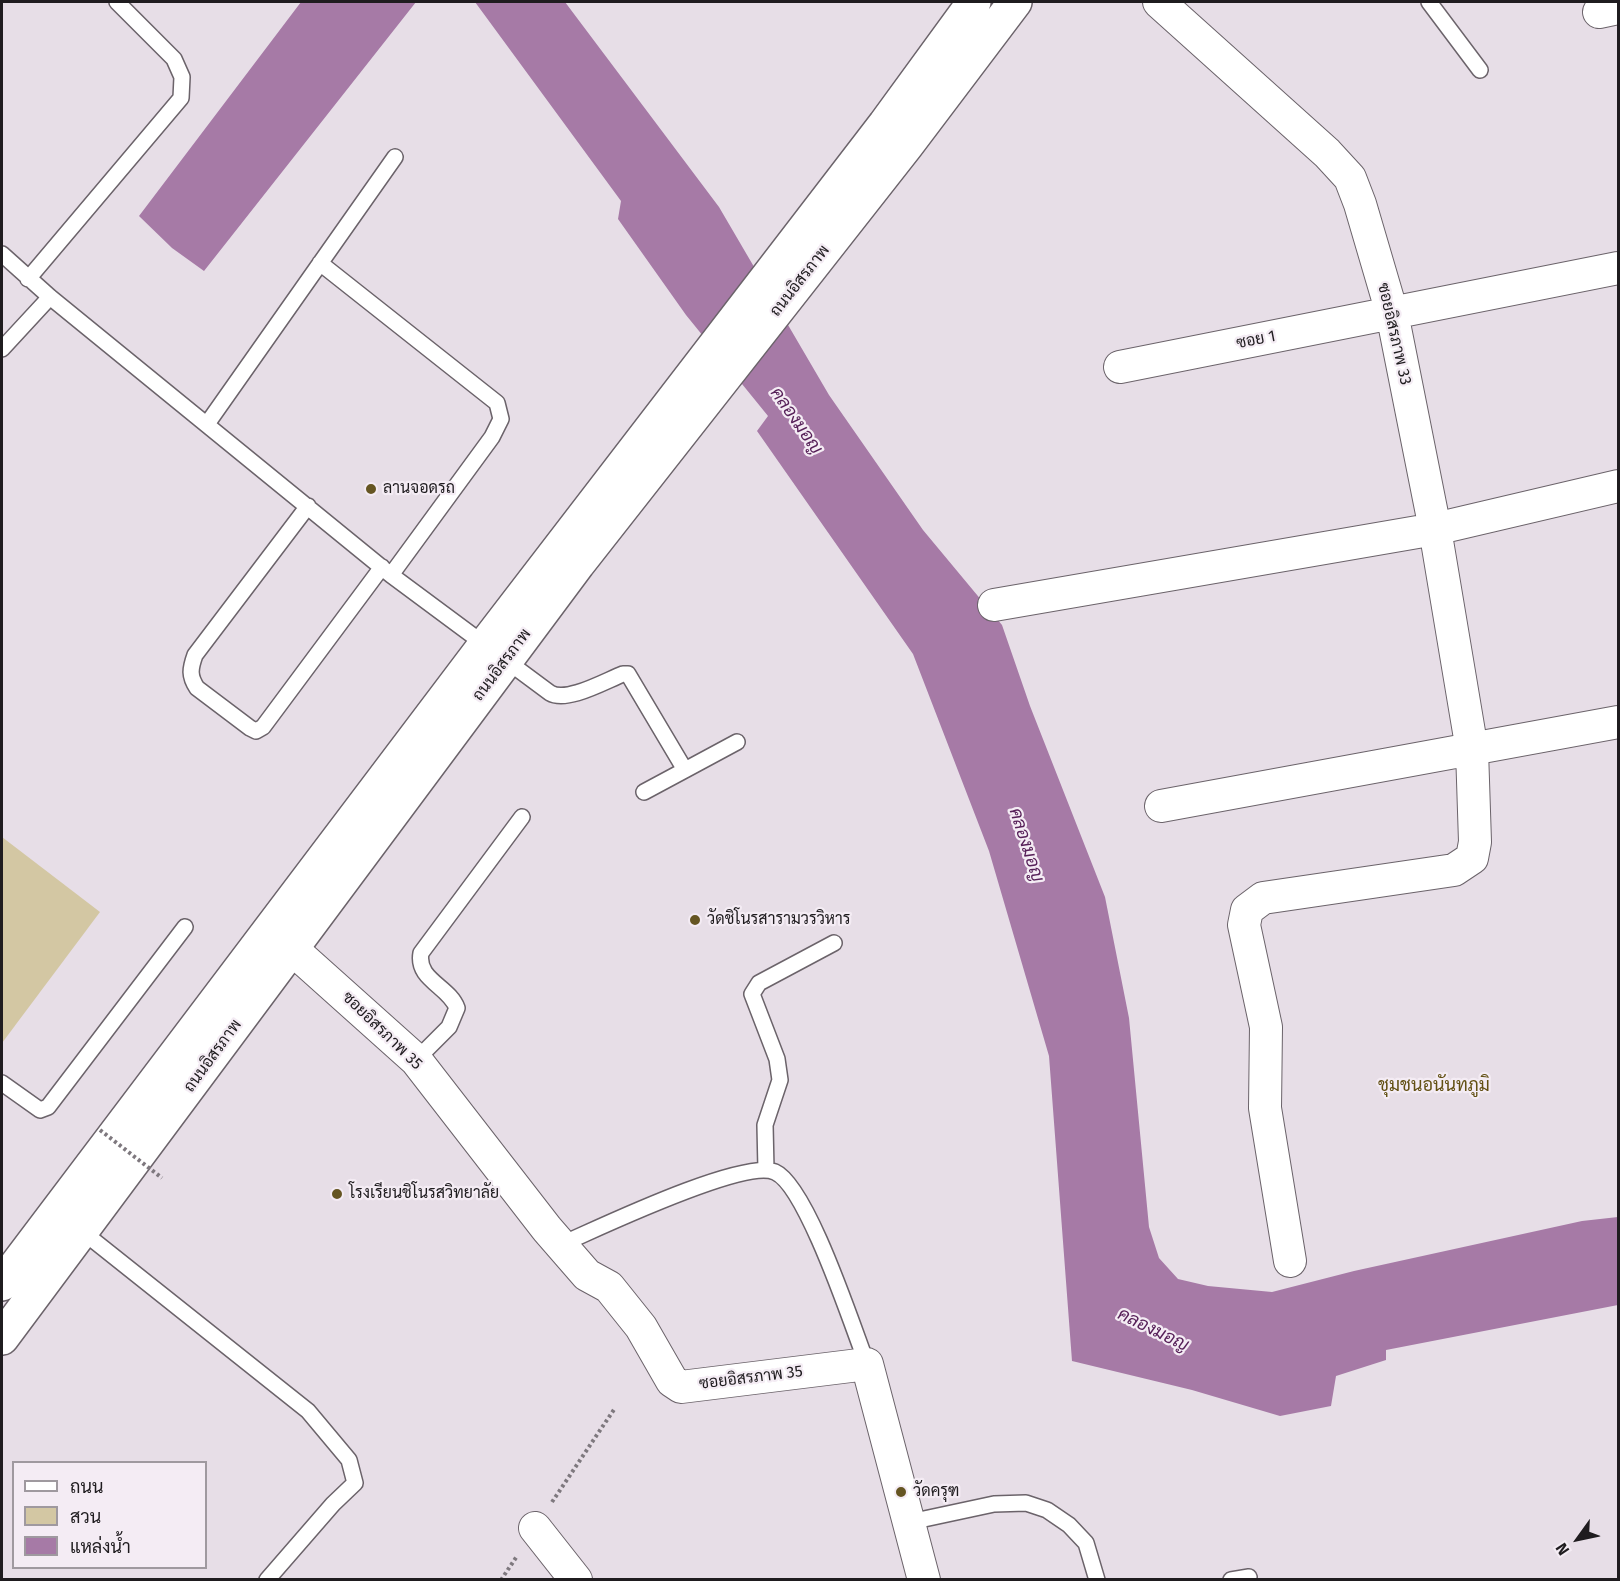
<!DOCTYPE html>
<meta charset="utf-8">
<style>
body{margin:0}
#map{position:relative;width:1620px;height:1581px;overflow:hidden;background:#e7dee7;font-family:"Fira Sans",Sarabun,sans-serif}
canvas{display:block}
.frame{position:absolute;inset:0;border:3px solid #1f1c1f;pointer-events:none}
.legend{position:absolute;left:12px;top:1461px;width:195px;height:108px;box-sizing:border-box;background:#f4ecf4;border:2px solid #9f999f;margin:0;padding:8px 10px;list-style:none;font-size:18px;color:#1f1c1f}
.legend li{display:flex;align-items:center;gap:12px;height:30px}
.legend b{width:30px;border:2px solid #9f999f}
.north{position:absolute;left:1548px;top:1509px;width:60px;height:60px;-webkit-text-stroke:4px #f4ecf4;paint-order:stroke;rotate:237deg;font-size:16px;font-weight:700;line-height:24px;text-align:center;color:#1f1c1f}
.north::after{content:'';display:block;margin:auto;width:21px;height:27px;background:#1f1c1f;clip-path:polygon(50% 0,100% 100%,50% 72%,0 100%)}
</style>
<div id="map">
<canvas width="1620" height="1581"></canvas>
<div class="frame"></div>
<ul class="legend">
<li><b style="height:8px;background:#fff"></b>ถนน</li>
<li><b style="height:16px;background:#d3c7a3"></b>สวน</li>
<li><b style="height:16px;background:#a67aa6"></b>แหล่งน้ำ</li>
</ul>
<div class="north">N</div>
</div>
<script>
const context = document.querySelector('canvas').getContext('2d');
context.lineJoin = 'round';
function fillPath(path, color) { context.fillStyle = color; context.fill(path, 'evenodd'); }
function strokePath(path, color, width, dash) { context.strokeStyle = color; context.lineWidth = width; context.lineCap = dash ? 'butt' : 'round'; context.setLineDash(dash || []); context.stroke(path); }
function label(font, color, halo, rows, align = 'center') {
  context.font = font + ' "Fira Sans",Sarabun,sans-serif'; context.lineWidth = 4.5; context.setLineDash([]); context.textBaseline = 'middle'; context.strokeStyle = halo; context.fillStyle = color; for (const [text, x, y, turn = 0] of rows) {
    context.save(); context.translate(x, y); context.rotate((+turn || 0) * Math.PI / 180); context.textAlign = isNaN(turn) ? turn : align; if (halo) context.strokeText(text, 0, 0); context.fillText(text, 0, 0); context.restore();
  }
}
fillPath(new Path2D(`
 M 2,837 L 100,912 L 2,1043 Z`), '#d3c7a3');
fillPath(new Path2D(`
 M 301,2 L 416,2 L 204,271 L 172,248 L 139,216 Z
 M 475,2 L 565,2 L 719,207 L 829,395 L 923,530 L 1002,625 L 1030,706 L 1105,897 L 1129,1018 L 1149,1227 L 1159,1258 L 1178,1279 L 1208,1286 L 1272,1292 L 1354,1271 L 1582,1221 L 1618,1217 L 1618,1305 L 1386,1350 L 1386,1360 L 1336,1376 L 1331,1406 L 1280,1416 L 1192,1390 L 1072,1361 L 1049,1056 L 989,851 L 913,654 L 757,431 L 768,416 L 686,315 L 618,219 L 621,201 Z`), '#a67aa6');
const lane = new Path2D(`
 M 1429,2 L 1480,70
 M 2,254 L 50,297 L 391,575 L 550,693 C 567,703 605,681 623,674 L 628,674 L 685,770 L 644,792
 M 320,263 L 497,403 L 501,419 L 492,437 L 391,575
 M 28,279 L 181,98 L 182,77 L 174,59 L 117,2
 M 2,349 L 50,297
 M 207,424 L 395,157
 M 308,506 L 195,655 C 190,669 189,676 197,688 L 250,728 L 256,731 L 263,727 L 382,567
 M 685,770 L 737,742
 M 416,1060 L 449,1027 L 457,1008 C 449,986 416,980 421,953 L 522,817
 M 2,1083 L 40,1110 L 48,1107 L 185,927
 M 766,1170 L 765,1125 L 780,1080 L 777,1059 L 752,994 L 759,983 L 834,943
 M 83,1232 L 308,1411 L 349,1460 L 355,1483 L 333,1504 L 267,1580
 M 557,1239 L 569,1241 C 605,1225 744,1159 775,1172 C 807,1186 853,1328 867,1364
 M 910,1522 L 994,1504 L 1026,1503 L 1047,1510 L 1069,1525 L 1086,1543 L 1097,1580
 M 1231,1580 L 1249,1577`);
const street = new Path2D(`
 M 1159,2 L 1327,153 L 1350,178 L 1360,204 L 1392,313 L 1435,529 L 1472,750 L 1475,842 L 1472,858 L 1454,870 L 1263,898 L 1247,910 L 1244,925 L 1266,1027 L 1265,1108 L 1290,1261
 M 1599,12 L 1618,8
 M 1120,367 L 1618,268
 M 994,605 L 1435,529 L 1618,486
 M 1161,806 L 1618,722
 M 292,949 L 416,1060 L 547,1229 L 587,1275 L 609,1287 L 641,1327 L 672,1381 L 681,1387 L 867,1364 L 924,1580
 M 535,1528 L 576,1580`);
const secondary = new Path2D(`
 M 2,1284 L 484,646 L 885,124 L 974,2
 M 2,1338 L 578,564 L 907,145 L 1015,2`);
strokePath(lane, '#6b636a', 18);
strokePath(street, '#6b636a', 34);
strokePath(secondary, '#6b636a', 36);
strokePath(new Path2D(`
 M 552,1502 L 615,1408
 M 501,1580 L 517,1556`), '#7e787e', 4, [3, 3]);
strokePath(lane, '#fff', 15);
strokePath(street, '#fff', 32);
strokePath(secondary, '#fff', 33);
strokePath(new Path2D(`
 M 100,1130 L 162,1178`), '#7e787e', 4, [3, 3]);
for (const [x, y, r, color] of [
 [371,489,6,"#655522"],
 [695,920,6,"#655522"],
 [337,1194,6,"#655522"],
 [901,1492,6,"#655522"]
]) { const dot = new Path2D(); dot.arc(x, y, r, 0, 2 * Math.PI); context.fillStyle = color; context.fill(dot); strokePath(dot, '#f4ecf4', 2); }
label('16px', '#1f1c1f', '#f4ecf4', [
 ["ถนนอิสรภาพ",800,281,-52],
 ["ซอยอิสรภาพ 33",1394,334,77],
 ["ซอย 1",1256,340,-11],
 ["ถนนอิสรภาพ",502,665,-53],
 ["ซอยอิสรภาพ 35",382,1031,44],
 ["ถนนอิสรภาพ",213,1056,-54],
 ["ซอยอิสรภาพ 35",751,1378,-7]
]);
label('16px', '#1f1c1f', '#f4ecf4', [
 ["ลานจอดรถ",383,489],
 ["วัดชิโนรสารามวรวิหาร",707,920],
 ["โรงเรียนชิโนรสวิทยาลัย",349,1194],
 ["วัดครุฑ",913,1492]
], 'left');
label('italic 18px', '#572159', '#f4ecf4', [
 ["คลองมอญ",796,421,55],
 ["คลองมอญ",1026,845,72],
 ["คลองมอญ",1153,1330,26]
]);
label('18px', '#625013', '#f4ecf4', [
 ["ชุมชนอนันทภูมิ",1434,1086]
]);
</script>
